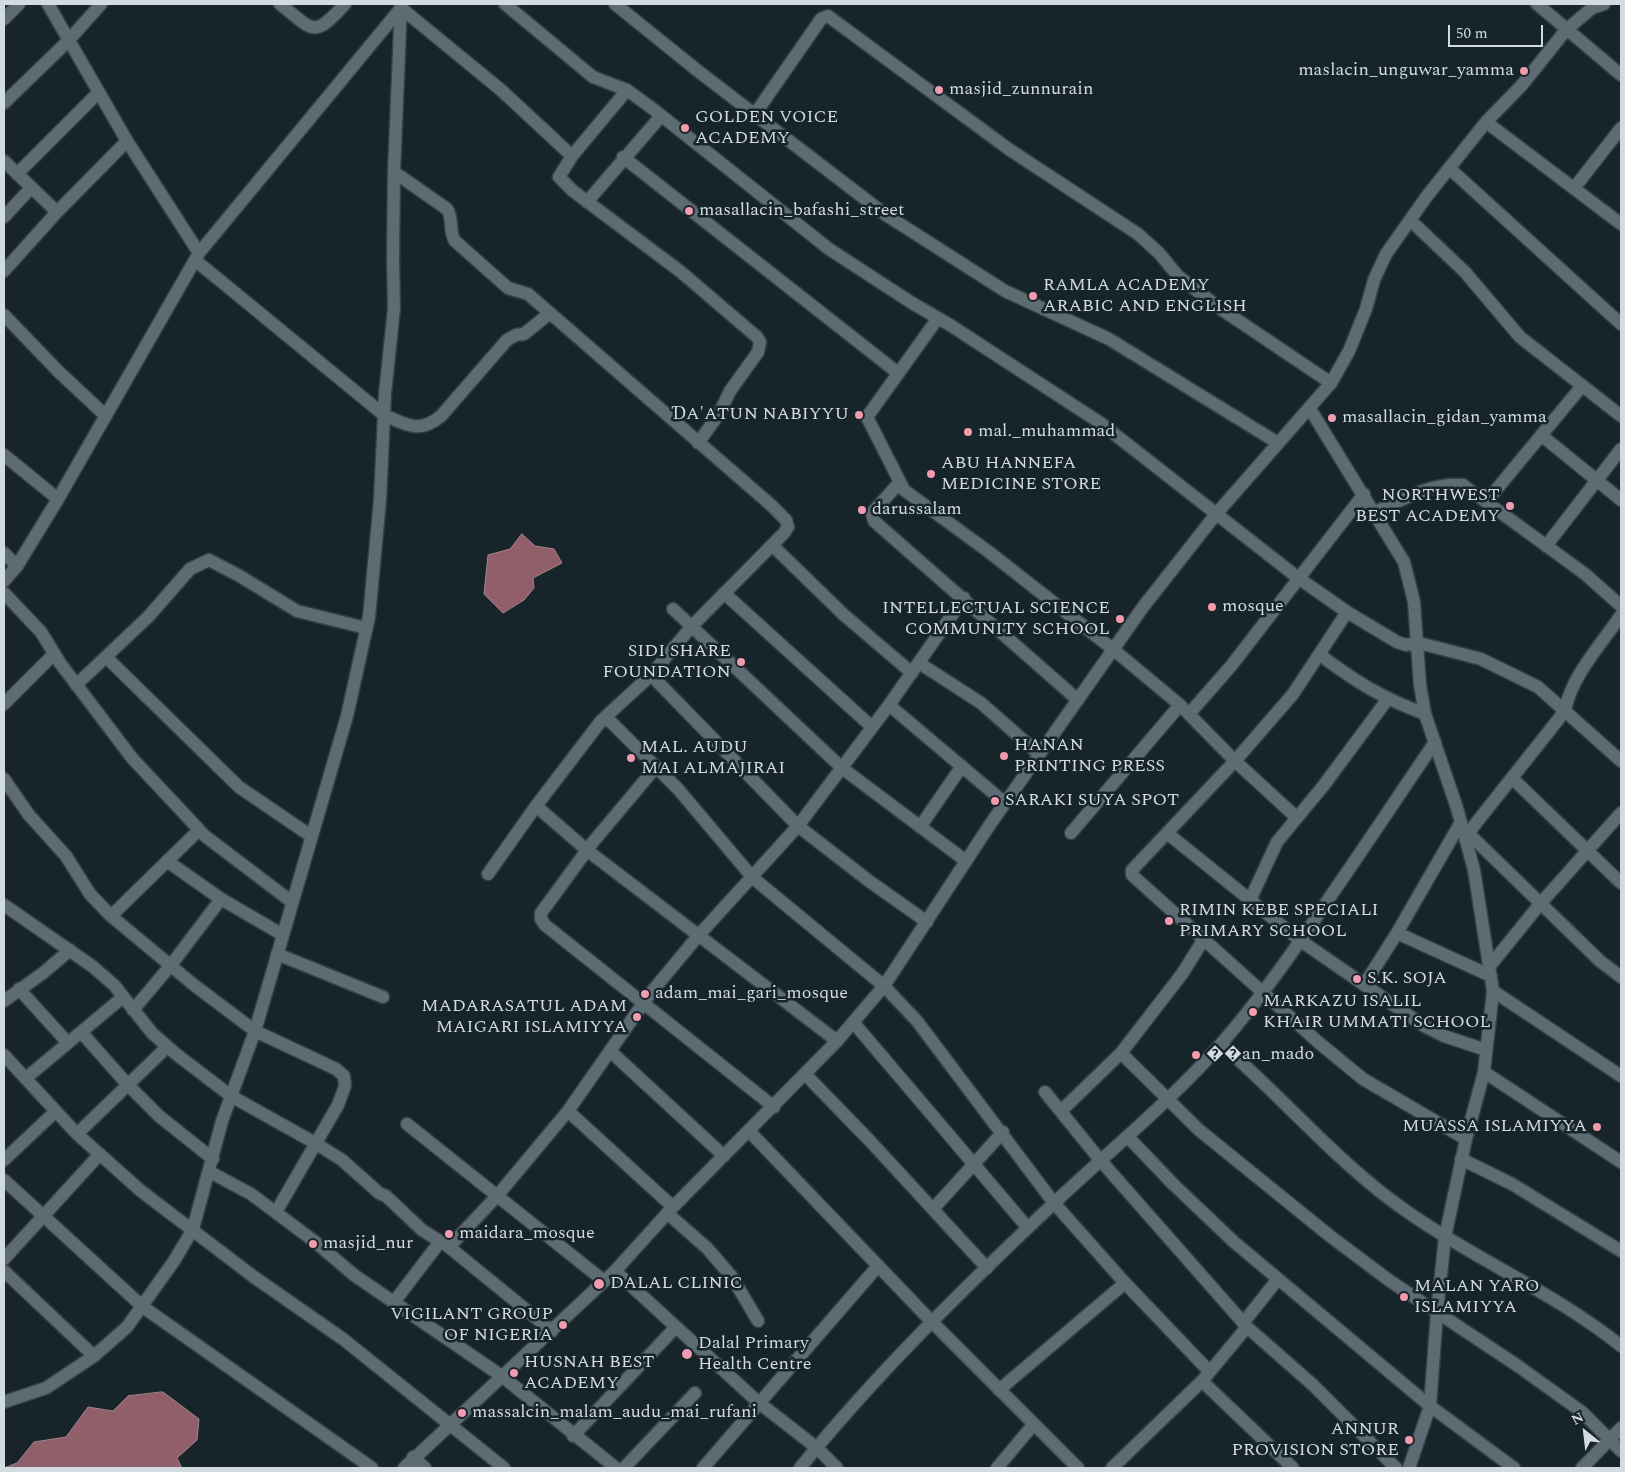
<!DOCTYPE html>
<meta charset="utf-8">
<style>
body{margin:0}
#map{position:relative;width:1625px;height:1472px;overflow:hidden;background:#17252a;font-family:Spectral,serif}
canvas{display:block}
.frame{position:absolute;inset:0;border:5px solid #d2dbdf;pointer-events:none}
.north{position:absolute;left:1560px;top:1407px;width:50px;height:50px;-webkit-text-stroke:4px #17252a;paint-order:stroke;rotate:331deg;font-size:14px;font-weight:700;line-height:20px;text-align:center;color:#d2dbdf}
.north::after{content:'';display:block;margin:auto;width:18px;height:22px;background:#d2dbdf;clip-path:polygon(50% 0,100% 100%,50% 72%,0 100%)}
.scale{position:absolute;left:1448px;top:25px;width:95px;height:22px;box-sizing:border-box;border:2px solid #d2dbdf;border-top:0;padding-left:6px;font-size:15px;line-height:18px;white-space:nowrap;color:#d2dbdf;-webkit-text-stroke:4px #17252a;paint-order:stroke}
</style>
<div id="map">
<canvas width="1625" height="1472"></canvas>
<div class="frame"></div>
<div class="north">N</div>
<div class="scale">50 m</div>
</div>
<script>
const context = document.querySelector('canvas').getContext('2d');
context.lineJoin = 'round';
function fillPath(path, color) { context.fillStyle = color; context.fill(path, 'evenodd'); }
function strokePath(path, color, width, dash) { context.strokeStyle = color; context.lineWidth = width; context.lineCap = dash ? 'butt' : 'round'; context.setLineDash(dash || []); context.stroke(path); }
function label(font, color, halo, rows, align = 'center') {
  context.font = font + ' Spectral,serif'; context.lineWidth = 5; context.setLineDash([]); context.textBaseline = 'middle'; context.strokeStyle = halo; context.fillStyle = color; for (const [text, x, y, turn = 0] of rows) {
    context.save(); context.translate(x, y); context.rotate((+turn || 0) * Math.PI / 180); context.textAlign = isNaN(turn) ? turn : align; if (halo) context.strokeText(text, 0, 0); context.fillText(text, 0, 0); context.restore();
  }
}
const water = new Path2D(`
 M 522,534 L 535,546 L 554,549 L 562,563 L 533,578 L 534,588 L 524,600 L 503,613 L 484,594 L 488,555 L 510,549 Z
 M 163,1392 L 199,1419 L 197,1440 L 177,1458 L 182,1468 L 4,1468 L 17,1463 L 34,1442 L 66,1437 L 88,1407 L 113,1411 L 128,1396 Z`);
fillPath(water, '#905f6a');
strokePath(water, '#a4848d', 1);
const minor = new Path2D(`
 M 48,4 L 127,141 L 199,253
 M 280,4 C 314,31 313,39 345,4
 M 505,4 L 593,77 L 627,90 L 653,109 L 829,249 L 912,303 L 950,325 L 1099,422 L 1297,577 L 1347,612 L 1397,642 L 1406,645 L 1419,643 L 1481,659 L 1538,687 L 1621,761
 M 615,4 L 698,71 L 886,215 L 1005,291 L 1109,339 L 1278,443
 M 1537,4 L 1621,75
 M 4,19 L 19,4
 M 627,90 L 572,156 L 559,177 L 573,191 L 681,272 L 757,337 L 760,342 L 758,352 L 730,391 L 719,414 L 698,443
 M 4,103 L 68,41 L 101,4
 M 755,114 L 821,19 L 828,16 L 1010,150 L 1138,234 L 1159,253 L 1178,276 L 1218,307 L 1331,383
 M 1486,122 L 1621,224
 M 623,157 L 898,373
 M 4,161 L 57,212
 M 1449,168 L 1621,324
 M 394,172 L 447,209 C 454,219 448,230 455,241 L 508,288 L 528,294 L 771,505 L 786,520 L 788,527 L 784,533 L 692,626 L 651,675 L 601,721 L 536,806 L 488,874
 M 17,174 L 98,93
 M 1575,187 L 1621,128
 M 587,202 L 661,116
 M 4,217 L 31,188
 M 1410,220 L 1465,272 L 1520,337 L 1621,416
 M 195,260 L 384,415 C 407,425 419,434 441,416 L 507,340 L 516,335 L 524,334 L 550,313
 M 4,271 L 57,212 L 127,141
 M 4,315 L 59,372 L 106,416
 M 938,318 L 867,417 L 904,490 L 989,552 L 1114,650 L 1180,705 L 1235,761 L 1296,817
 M 1310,409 L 1404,562 L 1414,602 L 1420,685 L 1425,714 L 1457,808 L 1474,870 L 1493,991 L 1484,1072 L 1466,1139 L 1445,1237 L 1437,1312 L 1430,1406 L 1409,1468
 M 1541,435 L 1621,500
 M 4,455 L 58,499
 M 899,483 L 872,513 L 874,521 L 1078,700
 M 1486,502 L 1582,386
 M 1375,512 C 1402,500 1432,482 1463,485 L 1585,574 L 1621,606
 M 772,545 L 844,615 L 912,673
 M 1546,546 L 1621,449
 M 4,553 L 17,566
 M 4,581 L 17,566 L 58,499 L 199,253 L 401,8 L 501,90 L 572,156
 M 4,593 L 41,632 L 60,663 L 132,758 L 205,836 L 292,902
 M 724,593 L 872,727
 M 673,609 L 842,768 L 966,861
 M 1347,612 L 1293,694 L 1235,761 L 1132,870 L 1132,875 L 1318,1042 L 1363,1079 L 1466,1139
 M 1320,655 C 1358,683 1380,697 1425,714
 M 106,657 L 239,787 L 311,836
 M 919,663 L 981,703 L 1039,754
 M 651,675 L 798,826 L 869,881 L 927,922
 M 76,685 L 148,617 L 190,569 L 209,560 L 238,575 L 297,611 L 366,628
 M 4,704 L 54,654
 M 889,705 L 1005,803
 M 1189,714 L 1231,666 L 1364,494
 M 604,719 L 611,722 L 678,789 L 753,878 L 884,986 L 917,1021 L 1054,1203 L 1125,1283 L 1209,1371
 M 656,767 L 593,842 L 541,913 L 541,919 L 545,925 L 774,1107
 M 4,779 L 29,815 L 66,856 L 90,894 L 111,916 L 194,985 L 255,1031 L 336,1069 L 344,1076 L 345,1086 L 338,1105 L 276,1212
 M 1513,779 L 1621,883
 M 536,806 L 588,851 L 837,1041
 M 920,827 L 962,766
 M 1071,833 L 1180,705
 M 1167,833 L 1301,941 L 1424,1026 L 1444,1036 L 1486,1050
 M 1468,833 L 1600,961 L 1621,977
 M 1465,837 L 1565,711 C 1571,676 1601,645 1621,615
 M 167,861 L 221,899 L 283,935
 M 1250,900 L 1277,842 L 1324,785 L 1387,700
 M 4,905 L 92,966 L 114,985 L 152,1033 L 176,1054 L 231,1096 L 315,1143 L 342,1160 L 379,1193 L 386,1196 L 422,1230 L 449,1247 L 552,1331
 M 111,916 L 199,830
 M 1397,933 L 1491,976
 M 277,954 L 383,997
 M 1489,967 L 1540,904 L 1621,813
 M 1364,985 L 1397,933 L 1461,822
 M 19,989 L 68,1043
 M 1493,991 L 1621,1076
 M 4,1001 L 43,973 L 70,950
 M 133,1010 L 171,965 L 221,899
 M 853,1022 L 1028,1228
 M 81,1032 L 128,1085 L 159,1116 L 213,1159
 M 1221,1044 C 1279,1094 1330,1154 1391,1200 C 1464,1255 1550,1289 1621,1346
 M 610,1051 L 724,1156
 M 1121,1053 L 1199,1130 L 1330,1236 L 1390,1281 L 1518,1366 L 1582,1412 L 1621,1451
 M 4,1055 L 77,1134 L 141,1191 L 254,1277 L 343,1339 L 504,1468
 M 1484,1072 L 1621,1162
 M 805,1074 L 870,1141 L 987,1268
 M 26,1078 L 123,997
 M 1045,1092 L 1101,1161 L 1247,1327 L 1313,1385 L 1396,1468
 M 568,1111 L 673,1207
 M 1061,1111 L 1121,1053 L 1182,974 L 1204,939
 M 407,1124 L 604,1281
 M 749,1131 L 932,1322 L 1078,1468
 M 77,1134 L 167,1047
 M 1128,1137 L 1173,1184 L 1234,1242 L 1430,1406 L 1514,1468
 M 1461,1159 L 1512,1184 L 1621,1251
 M 4,1160 L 56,1111
 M 210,1172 L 251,1194 L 314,1241 L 354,1275 L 503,1377 L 616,1468
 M 4,1180 L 143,1307 L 372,1468
 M 933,1209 L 1003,1132
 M 667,1213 L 707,1248 L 732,1277 L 758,1321
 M 449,1247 L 497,1196 L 568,1111 L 649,995 L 698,936 L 798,826 L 889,705 L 964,598
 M 4,1259 L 100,1154
 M 4,1271 L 94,1356
 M 615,1271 L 758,1402 L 817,1448 L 837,1468
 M 394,1302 L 439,1243
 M 1243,1323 L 1278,1279
 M 1202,1381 L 1293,1468
 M 999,1390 L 1125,1283
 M 4,1402 L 46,1388 L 94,1356 L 127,1327 L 174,1261 L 193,1229 L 222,1121 L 255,1031 L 347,716 L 369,617 L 380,500 L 385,394 L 394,308 L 393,259 L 394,172 L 401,4
 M 573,1436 L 676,1327
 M 413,1457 L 425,1468
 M 404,1468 L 615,1271 L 673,1207 L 837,1041 L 884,986 L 991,823 L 1143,607 L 1217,513 L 1331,383 L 1349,351 L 1366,309 L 1374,280 L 1386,254 L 1427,196 L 1486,122 L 1522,85 L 1566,30 L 1592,8 L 1604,4
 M 624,1468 L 695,1393
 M 703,1468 L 878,1266
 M 800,1468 C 876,1374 964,1288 1052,1205 C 1109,1151 1170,1102 1221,1044 C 1263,996 1299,944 1334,891 C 1368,842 1401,792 1435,742
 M 997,1468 L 1033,1425
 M 1112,1468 L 1202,1381 L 1247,1327
 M 1582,1468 L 1621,1428`);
strokePath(minor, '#353f44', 15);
strokePath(minor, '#5c6c72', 12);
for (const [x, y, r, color] of [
 [1524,71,5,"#f29aae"],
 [939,90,5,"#f29aae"],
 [685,128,5,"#f29aae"],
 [689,211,5,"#f29aae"],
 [1033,296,5,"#f29aae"],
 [859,415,5,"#f29aae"],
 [1332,418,5,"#f29aae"],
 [968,432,5,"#f29aae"],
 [931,474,5,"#f29aae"],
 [1510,506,5,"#f29aae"],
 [862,510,5,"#f29aae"],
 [1212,607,5,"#f29aae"],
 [1120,619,5,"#f29aae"],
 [741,662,5,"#f29aae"],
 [1004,756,5,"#f29aae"],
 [631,758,5,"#f29aae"],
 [995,801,5,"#f29aae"],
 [1169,921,5,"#f29aae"],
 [1357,979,5,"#f29aae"],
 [645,994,5,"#f29aae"],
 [1253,1012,5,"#f29aae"],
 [637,1017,5,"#f29aae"],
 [1196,1055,5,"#f29aae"],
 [1597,1127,5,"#f29aae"],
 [449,1234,5,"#f29aae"],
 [313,1244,5,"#f29aae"],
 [599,1284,6,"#f29aae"],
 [1404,1297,5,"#f29aae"],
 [563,1325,5,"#f29aae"],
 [687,1354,6,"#f29aae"],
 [514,1373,5,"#f29aae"],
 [462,1413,5,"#f29aae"],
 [1409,1440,5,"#f29aae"]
]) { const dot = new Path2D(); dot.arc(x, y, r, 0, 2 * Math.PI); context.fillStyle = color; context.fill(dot); strokePath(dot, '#17252a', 2); }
label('18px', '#d2dbdf', '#17252a', [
 ["maslacin_unguwar_yamma",1514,71,"right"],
 ["masjid_zunnurain",949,90],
 ["GOLDEN VOICE",695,118],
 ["ACADEMY",695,139],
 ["masallacin_bafashi_street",699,211],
 ["RAMLA ACADEMY",1043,286],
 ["ARABIC AND ENGLISH",1043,307],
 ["ƊA'ATUN NABIYYU",849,415,"right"],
 ["masallacin_gidan_yamma",1342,418],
 ["mal._muhammad",978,432],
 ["ABU HANNEFA",941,464],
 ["MEDICINE STORE",941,485],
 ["NORTHWEST",1500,496,"right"],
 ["BEST ACADEMY",1500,517,"right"],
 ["darussalam",872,510],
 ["mosque",1222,607],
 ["INTELLECTUAL SCIENCE",1110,609,"right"],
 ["COMMUNITY SCHOOL",1110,630,"right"],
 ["SIDI SHARE",731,652,"right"],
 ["FOUNDATION",731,673,"right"],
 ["HANAN",1014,746],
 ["PRINTING PRESS",1014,767],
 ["MAL. AUDU",641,748],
 ["MAI ALMAJIRAI",641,769],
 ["SARAKI SUYA SPOT",1005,801],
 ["RIMIN KEBE SPECIALI",1179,911],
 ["PRIMARY SCHOOL",1179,932],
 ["S.K. SOJA",1367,979],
 ["adam_mai_gari_mosque",655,994],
 ["MARKAZU ISALIL",1263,1002],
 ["KHAIR UMMATI SCHOOL",1263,1023],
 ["MADARASATUL ADAM",627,1007,"right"],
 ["MAIGARI ISLAMIYYA",627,1028,"right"],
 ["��an_mado",1206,1055],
 ["MUASSA ISLAMIYYA",1587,1127,"right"],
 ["maidara_mosque",459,1234],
 ["masjid_nur",323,1244],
 ["DALAL CLINIC",610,1284],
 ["MALAN YARO",1414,1287],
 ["ISLAMIYYA",1414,1308],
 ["VIGILANT GROUP",553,1315,"right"],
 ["OF NIGERIA",553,1336,"right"],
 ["Dalal Primary",698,1344],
 ["Health Centre",698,1365],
 ["HUSNAH BEST",524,1363],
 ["ACADEMY",524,1384],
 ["massalcin_malam_audu_mai_rufani",472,1413],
 ["ANNUR",1399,1430,"right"],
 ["PROVISION STORE",1399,1451,"right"]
], 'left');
</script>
